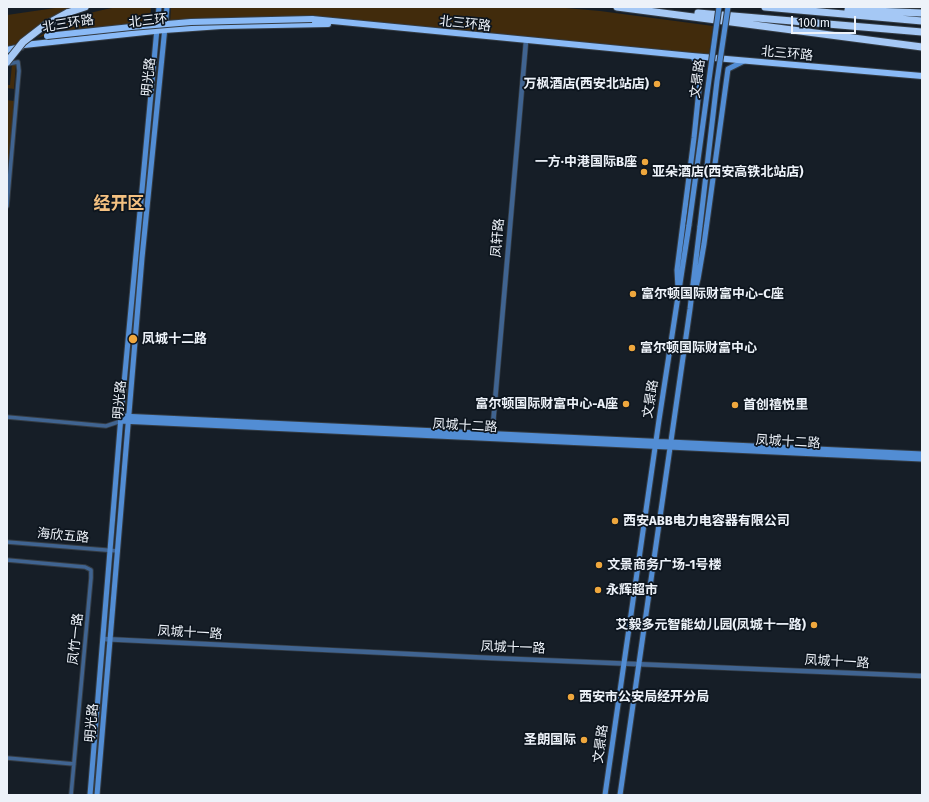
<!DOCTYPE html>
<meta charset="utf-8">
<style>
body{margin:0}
#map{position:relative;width:929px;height:802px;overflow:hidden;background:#161e27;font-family:"Fira Sans",sans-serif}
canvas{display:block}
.frame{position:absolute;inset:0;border:8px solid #edf2f9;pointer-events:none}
.scale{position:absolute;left:791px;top:16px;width:65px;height:18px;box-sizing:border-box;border:2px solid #edf2f9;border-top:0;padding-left:5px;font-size:12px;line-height:14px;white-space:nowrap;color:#edf2f9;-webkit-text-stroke:3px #0d151e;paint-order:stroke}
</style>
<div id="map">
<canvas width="929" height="802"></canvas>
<div class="frame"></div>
<div class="scale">100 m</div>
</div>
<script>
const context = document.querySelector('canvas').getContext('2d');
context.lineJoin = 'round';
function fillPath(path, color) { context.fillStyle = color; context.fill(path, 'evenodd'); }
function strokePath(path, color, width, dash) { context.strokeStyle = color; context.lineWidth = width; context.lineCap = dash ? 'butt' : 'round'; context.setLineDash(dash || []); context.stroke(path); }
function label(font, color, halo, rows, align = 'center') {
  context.font = font + ' "Fira Sans","Noto Sans SC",sans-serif'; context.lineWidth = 3.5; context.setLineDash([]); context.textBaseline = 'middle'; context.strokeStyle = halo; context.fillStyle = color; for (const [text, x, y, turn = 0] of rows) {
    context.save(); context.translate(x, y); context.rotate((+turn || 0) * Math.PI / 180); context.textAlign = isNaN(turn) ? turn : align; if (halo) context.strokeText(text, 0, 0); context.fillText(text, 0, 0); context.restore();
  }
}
fillPath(new Path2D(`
 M 62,7 L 81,7 L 48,21 L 15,47 L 7,49 L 7,15 Z
 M 117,7 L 151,7 L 150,24 L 47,35 L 37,38 C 63,20 86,13 117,7 Z
 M 171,7 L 554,7 L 600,11 L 713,26 L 709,54 L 336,20 L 170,23 Z
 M 12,64 L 16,64 L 14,89 L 7,88 L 7,85 L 10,85 Z
 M 7,100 L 14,101 L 7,191 Z`), '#412b0c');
const minor = new Path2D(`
 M 7,64 L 18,62 L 19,71 L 7,206
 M 7,417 L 106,426 L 121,421
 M 7,542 L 118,551
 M 7,560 L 85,567 L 91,570 L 91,578 L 71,795
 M 7,758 L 74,764`);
const tertiary = new Path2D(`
 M 492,436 L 526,41
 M 103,639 L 491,658 L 922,676`);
const secondary = new Path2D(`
 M 678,288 L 677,270 L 694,138 L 701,70 L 692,56
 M 694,295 L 698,279 L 704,244 L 728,69 L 744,61
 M 121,416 L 922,454
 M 121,421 L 922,459
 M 90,795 L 121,416 L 159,7
 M 97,795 L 142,258 L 167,7
 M 605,795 L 659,420 L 689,225
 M 620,795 L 690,309 L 700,226`);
const trunk = new Path2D(`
 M 312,19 L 692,56 L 922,76
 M 24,45 L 164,30 L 221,26 L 328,24
 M 7,50 L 21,47`);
const motorway = new Path2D(`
 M 617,7 L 922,47
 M 765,7 L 922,21
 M 848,10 L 922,13
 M 67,13 L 85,7
 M 698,13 L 922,32`);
strokePath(minor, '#343c44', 5.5);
strokePath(tertiary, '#343c44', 6);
strokePath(secondary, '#343c44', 7);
strokePath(trunk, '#343c44', 8);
strokePath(motorway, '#343c44', 9);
strokePath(minor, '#406491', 3.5);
strokePath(tertiary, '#406491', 4.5);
strokePath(secondary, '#528dd4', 5);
strokePath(trunk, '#8abaf6', 6);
strokePath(motorway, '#a5c8f5', 7);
const secondaryBridge = new Path2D(`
 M 689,225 L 719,7
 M 700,226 L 717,81 L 728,7`);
const trunkBridge = new Path2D(`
 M 47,36 L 131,27 L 191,22 L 312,19`);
const motorwayBridge = new Path2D(`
 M 7,62 L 23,42 L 45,25 L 67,13`);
strokePath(secondaryBridge, '#343c44', 7, []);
strokePath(trunkBridge, '#343c44', 8, []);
strokePath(motorwayBridge, '#343c44', 9, []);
strokePath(secondaryBridge, '#528dd4', 5);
strokePath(trunkBridge, '#8abaf6', 6);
strokePath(motorwayBridge, '#a5c8f5', 7);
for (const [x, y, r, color] of [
 [657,84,4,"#efa73d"],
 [645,162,4,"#efa73d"],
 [644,172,4,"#efa73d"],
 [633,294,4,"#efa73d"],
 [133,339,5,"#efa73d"],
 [632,348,4,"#efa73d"],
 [626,404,4,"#efa73d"],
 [735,405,4,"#efa73d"],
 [615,521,4,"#efa73d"],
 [599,565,4,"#efa73d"],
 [598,590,4,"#efa73d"],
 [814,625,4,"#efa73d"],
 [571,697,4,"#efa73d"],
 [584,740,4,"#efa73d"]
]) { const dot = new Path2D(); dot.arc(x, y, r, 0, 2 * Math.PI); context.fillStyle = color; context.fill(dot); strokePath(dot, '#0d151e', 1.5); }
label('13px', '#edf2f9', '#0d151e', [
 ["北三环",148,21,-6],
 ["北三环路",68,24,-9],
 ["北三环路",465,24,6],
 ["北三环路",787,54,5],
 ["明光路",149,77,-84],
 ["文景路",698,79,-82],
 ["凤轩路",498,238,-85],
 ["文景路",651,399,-81],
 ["明光路",120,400,-85],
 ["凤城十二路",465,426,3],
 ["凤城十二路",788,442,3],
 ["海欣五路",63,536,5],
 ["凤城十一路",190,633,3],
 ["凤竹一路",76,639,-84],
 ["凤城十一路",513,648,2],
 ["凤城十一路",837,662,3],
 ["明光路",92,723,-85],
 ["文景路",601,744,-82]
]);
label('bold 13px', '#edf2f9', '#0d151e', [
 ["万枫酒店(西安北站店)",649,84,"right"],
 ["一方·中港国际B座",637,162,"right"],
 ["亚朵酒店(西安高铁北站店)",652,172],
 ["富尔顿国际财富中心-C座",641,294],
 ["凤城十二路",142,339],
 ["富尔顿国际财富中心",640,348],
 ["富尔顿国际财富中心-A座",618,404,"right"],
 ["首创禧悦里",743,405],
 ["西安ABB电力电容器有限公司",623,521],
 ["文景商务广场-1号楼",607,565],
 ["永辉超市",606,590],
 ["艾毅多元智能幼儿园(凤城十一路)",806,625,"right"],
 ["西安市公安局经开分局",579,697],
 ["圣朗国际",576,740,"right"]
], 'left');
label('bold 17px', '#f4c181', '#0d151e', [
 ["经开区",119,204]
]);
</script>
